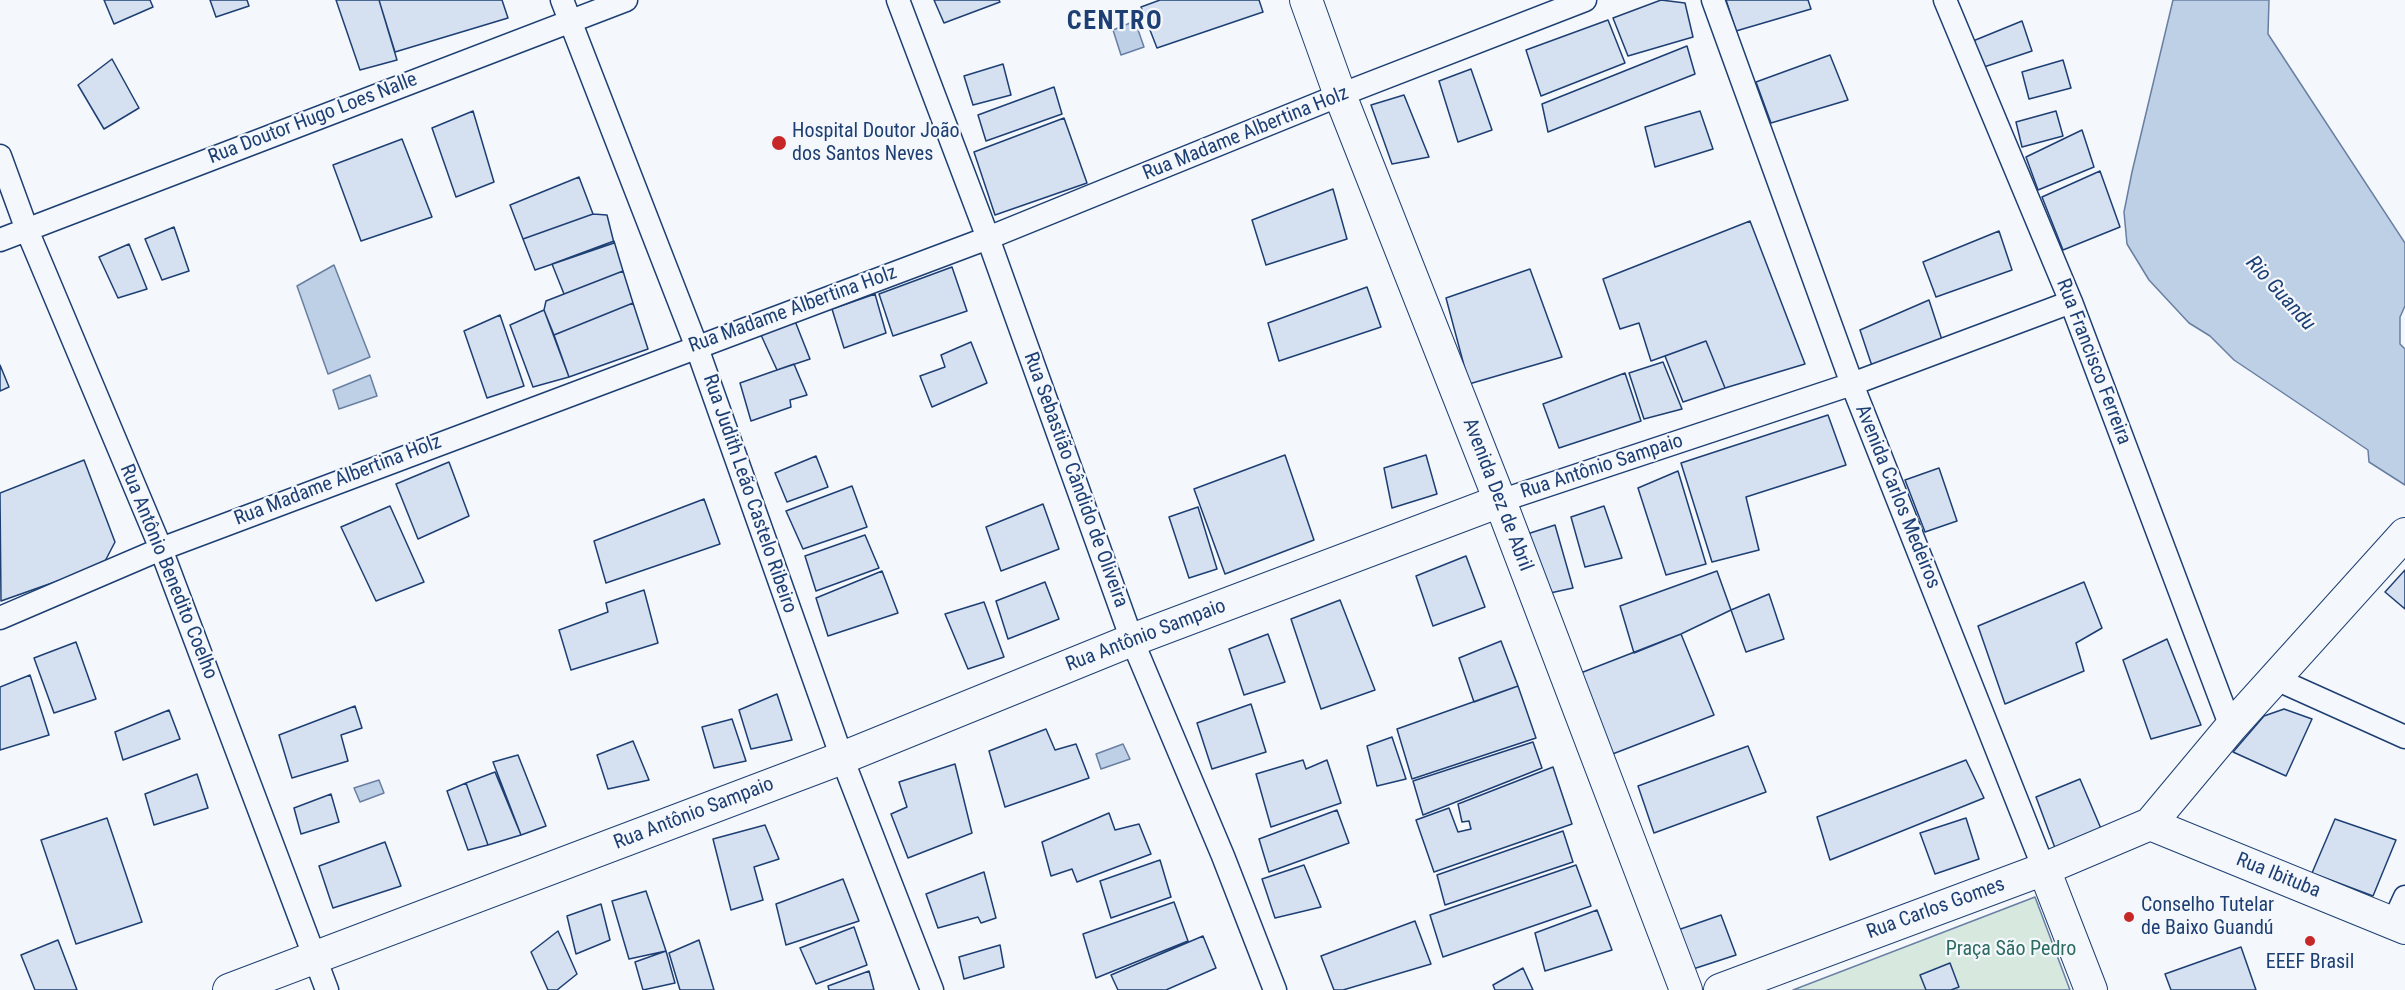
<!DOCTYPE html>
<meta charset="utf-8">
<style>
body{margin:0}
canvas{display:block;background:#f4f7fb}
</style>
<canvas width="2405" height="990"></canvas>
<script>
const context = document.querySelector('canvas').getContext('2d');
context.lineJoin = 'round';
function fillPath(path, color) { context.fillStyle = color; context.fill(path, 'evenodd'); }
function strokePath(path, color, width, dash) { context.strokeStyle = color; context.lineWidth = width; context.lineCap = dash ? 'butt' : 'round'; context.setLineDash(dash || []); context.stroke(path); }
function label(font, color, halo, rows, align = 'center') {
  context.font = font + ' "Roboto Condensed",sans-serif'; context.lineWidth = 4.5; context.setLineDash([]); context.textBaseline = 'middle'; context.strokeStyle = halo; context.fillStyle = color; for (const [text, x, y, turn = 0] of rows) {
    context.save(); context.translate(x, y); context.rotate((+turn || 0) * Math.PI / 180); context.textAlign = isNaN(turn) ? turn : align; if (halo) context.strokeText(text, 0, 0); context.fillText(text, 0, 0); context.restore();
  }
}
const green = new Path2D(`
 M 2035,897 L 2070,990 L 1793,990 Z`);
fillPath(green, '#d7e8df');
strokePath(green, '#687fa3', 1.5);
const water = new Path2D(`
 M 2173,0 L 2269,0 L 2268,34 L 2405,243 L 2405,306 L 2400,317 L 2400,344 L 2405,349 L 2405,485 L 2369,462 L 2368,450 L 2234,360 L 2210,336 L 2189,323 L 2149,280 L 2127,244 L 2124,212 L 2132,172 Z
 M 1135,21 L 1144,47 L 1121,55 L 1113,30 Z
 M 334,265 L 370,357 L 328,374 L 297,286 Z
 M 370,375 L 377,396 L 339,409 L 333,390 Z
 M 1123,744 L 1130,759 L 1101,769 L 1096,754 Z
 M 379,780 L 384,793 L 360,802 L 354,788 Z`);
fillPath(water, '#bed0e5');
strokePath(water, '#687fa3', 1.5);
const building = new Path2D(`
 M 104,0 L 150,0 L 153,7 L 114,24 Z
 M 210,0 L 247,0 L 249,6 L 216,17 Z
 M 336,0 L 379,0 L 397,60 L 360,70 Z
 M 379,0 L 502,0 L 508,18 L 395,52 Z
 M 934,0 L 999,0 L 1000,2 L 944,23 Z
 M 1160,0 L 1259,0 L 1263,12 L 1157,48 L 1141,7 Z
 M 1661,0 L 1685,3 L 1693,37 L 1628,56 L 1613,18 Z
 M 1726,0 L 1808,0 L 1811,9 L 1736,31 Z
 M 1608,20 L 1625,63 L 1541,96 L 1526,50 Z
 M 2022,21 L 2032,51 L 1981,68 L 1973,41 Z
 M 1687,46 L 1695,74 L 1548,132 L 1542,104 Z
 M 1830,55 L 1848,100 L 1771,123 L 1756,82 Z
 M 112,59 L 139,108 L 104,129 L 78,85 Z
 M 2063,60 L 2071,88 L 2029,99 L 2022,72 Z
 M 1003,64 L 1011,95 L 973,105 L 964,76 Z
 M 1471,69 L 1492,130 L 1458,142 L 1439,81 Z
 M 1054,87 L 1062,114 L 986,141 L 978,115 Z
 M 1404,95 L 1429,157 L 1392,164 L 1371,105 Z
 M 473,111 L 494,182 L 456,197 L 432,128 Z
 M 1700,111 L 1713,149 L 1655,167 L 1645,127 Z
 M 2056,111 L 2063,136 L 2022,147 L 2016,122 Z
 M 1064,118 L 1087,183 L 995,215 L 974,152 Z
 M 2082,130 L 2094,167 L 2038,190 L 2026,157 Z
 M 402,139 L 432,217 L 361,241 L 333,165 Z
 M 2100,171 L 2120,227 L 2063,250 L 2042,197 Z
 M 579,177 L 593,214 L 523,239 L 510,205 Z
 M 1333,189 L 1347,239 L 1266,265 L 1252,220 Z
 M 593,214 L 607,215 L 614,243 L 535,270 L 523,239 Z
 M 1750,221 L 1805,364 L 1725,388 L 1706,341 L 1651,361 L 1639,323 L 1620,329 L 1603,279 Z
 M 174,227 L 189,271 L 162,280 L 145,239 Z
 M 1999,231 L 2012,270 L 1936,297 L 1923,262 Z
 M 614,241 L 623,271 L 564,294 L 552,264 Z
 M 129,244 L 147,289 L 118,298 L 99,257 Z
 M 952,267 L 967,311 L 893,336 L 879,294 Z
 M 1530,269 L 1562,357 L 1469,384 L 1446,298 Z
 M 623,271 L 633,303 L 554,335 L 544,310 L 546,301 Z
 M 1367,287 L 1381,327 L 1279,361 L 1268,323 Z
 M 875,294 L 886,333 L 844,348 L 832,309 Z
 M 1929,300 L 1943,343 L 1873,369 L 1860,330 Z
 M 633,303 L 648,349 L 569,377 L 554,335 Z
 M 544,310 L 569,377 L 533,387 L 510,325 Z
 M 500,315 L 524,386 L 487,398 L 464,331 Z
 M 795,321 L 810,359 L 777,370 L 761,335 Z
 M 1706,341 L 1725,388 L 1683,402 L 1665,356 Z
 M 971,342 L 987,383 L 932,407 L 920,376 L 945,367 L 941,355 Z
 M 1663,362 L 1682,409 L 1644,419 L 1629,373 Z
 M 794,364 L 807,395 L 790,400 L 791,407 L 751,421 L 740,383 Z
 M 0,365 L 9,387 L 0,391 Z
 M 1625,373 L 1641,421 L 1559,448 L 1543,404 Z
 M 1828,415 L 1846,465 L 1746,497 L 1759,550 L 1712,562 L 1681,463 Z
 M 1285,455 L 1314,540 L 1225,574 L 1194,489 Z
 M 1426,455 L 1437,494 L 1392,508 L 1384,468 Z
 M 816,456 L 828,487 L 787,502 L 775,473 Z
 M 84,460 L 115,542 L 103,565 L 1,601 L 0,493 Z
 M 449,462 L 469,516 L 418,539 L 396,484 Z
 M 1939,468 L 1957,521 L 1925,532 L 1905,480 Z
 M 1678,471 L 1706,564 L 1666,575 L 1638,488 Z
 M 852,486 L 867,527 L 803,549 L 786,511 Z
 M 704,499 L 720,544 L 606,583 L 594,541 Z
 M 1043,504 L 1059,549 L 1001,571 L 986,527 Z
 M 390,506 L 424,582 L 376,601 L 341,527 Z
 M 1604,506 L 1622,558 L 1585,567 L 1571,517 Z
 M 1198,507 L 1217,569 L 1189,578 L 1169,517 Z
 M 1555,525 L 1573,588 L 1541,595 L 1521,536 Z
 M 865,535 L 879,568 L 816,591 L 805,556 Z
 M 1466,556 L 1485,607 L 1433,626 L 1416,576 Z
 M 2405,570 L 2405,609 L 2385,592 Z
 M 882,571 L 898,613 L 828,636 L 816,598 Z
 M 1717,571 L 1731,610 L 1681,634 L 1634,653 L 1620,606 Z
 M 1045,582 L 1059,619 L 1008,639 L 996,601 Z
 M 2084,582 L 2102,628 L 2076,643 L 2084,671 L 2005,704 L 1978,626 Z
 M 644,590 L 658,643 L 571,670 L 559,630 L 608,612 L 606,603 Z
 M 1769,594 L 1784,639 L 1746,652 L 1731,610 Z
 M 1340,600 L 1375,690 L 1321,709 L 1291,619 Z
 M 984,602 L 1004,657 L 968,669 L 945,614 Z
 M 1268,634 L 1285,682 L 1244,695 L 1229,649 Z
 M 1681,634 L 1714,715 L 1610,755 L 1578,674 Z
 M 2167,639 L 2201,725 L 2151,739 L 2123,660 Z
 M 1501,641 L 1518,686 L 1474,702 L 1459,658 Z
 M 76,642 L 96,699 L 54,713 L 34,658 Z
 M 30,675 L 49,735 L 0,750 L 0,687 Z
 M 1518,686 L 1536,738 L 1412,779 L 1397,729 Z
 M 777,694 L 792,740 L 751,749 L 739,710 Z
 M 1251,704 L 1266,752 L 1212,769 L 1197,723 Z
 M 355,706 L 362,728 L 341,735 L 348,761 L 292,778 L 279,735 Z
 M 2284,709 L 2312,719 L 2286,776 L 2233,752 L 2264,716 Z
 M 169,710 L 180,739 L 123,760 L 115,732 Z
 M 732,719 L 746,761 L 714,768 L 702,727 Z
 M 1046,729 L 1055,750 L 1076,744 L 1089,778 L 1005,807 L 989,751 Z
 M 1392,737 L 1406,779 L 1377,786 L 1367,746 Z
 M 633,741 L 649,780 L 608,789 L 597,755 Z
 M 1533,742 L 1542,768 L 1423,815 L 1413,781 Z
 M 1748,746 L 1766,792 L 1654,833 L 1638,786 Z
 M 518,755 L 546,826 L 521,835 L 493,762 Z
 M 1303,760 L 1306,769 L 1327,760 L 1341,803 L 1271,827 L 1256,774 Z
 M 1966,760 L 1984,798 L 1830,860 L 1817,817 Z
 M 955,764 L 972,833 L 908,858 L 891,814 L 907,807 L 899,782 Z
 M 1553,767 L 1572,824 L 1434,872 L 1416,820 L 1449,808 L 1458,832 L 1471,829 L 1469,821 L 1462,822 L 1458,804 Z
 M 495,772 L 521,835 L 488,845 L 466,783 Z
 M 197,774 L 208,808 L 154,825 L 145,794 Z
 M 2080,779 L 2102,831 L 2055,848 L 2036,797 Z
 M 466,783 L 488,845 L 468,850 L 447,791 Z
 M 331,794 L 339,822 L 301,834 L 294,808 Z
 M 1337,810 L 1349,843 L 1269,872 L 1259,839 Z
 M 1109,813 L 1115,830 L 1139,824 L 1151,854 L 1077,882 L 1072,869 L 1051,876 L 1042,842 Z
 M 107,818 L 142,922 L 76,944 L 41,840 Z
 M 1966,818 L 1979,859 L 1935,874 L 1920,833 Z
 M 2335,819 L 2396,840 L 2373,896 L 2312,873 Z
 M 765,825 L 779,859 L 754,867 L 763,900 L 731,910 L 713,839 Z
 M 1563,831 L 1573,862 L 1445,905 L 1437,875 Z
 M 385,842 L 401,886 L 333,908 L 319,866 Z
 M 1160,860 L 1171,897 L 1111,918 L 1100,881 Z
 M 1304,865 L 1321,907 L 1275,918 L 1262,879 Z
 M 1576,865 L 1591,906 L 1443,957 L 1430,915 Z
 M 984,872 L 996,918 L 981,923 L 978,917 L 938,928 L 926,894 Z
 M 843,879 L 859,921 L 786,945 L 776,904 Z
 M 646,891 L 666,951 L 629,959 L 612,901 Z
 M 1174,902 L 1188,941 L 1096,978 L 1083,934 Z
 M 601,904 L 610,940 L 576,954 L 567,916 Z
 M 1597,910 L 1612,950 L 1545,971 L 1535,933 Z
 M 1721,915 L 1736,955 L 1687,971 L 1672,932 Z
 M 1415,921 L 1431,964 L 1343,990 L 1334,990 L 1321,956 Z
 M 854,927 L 867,965 L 816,984 L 800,948 Z
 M 558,931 L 577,974 L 557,990 L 548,990 L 531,952 Z
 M 1203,936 L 1216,968 L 1166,990 L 1118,990 L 1111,975 Z
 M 58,940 L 77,990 L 35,990 L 21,955 Z
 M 699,940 L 714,990 L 680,990 L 669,953 Z
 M 1000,945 L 1004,967 L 964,979 L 959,957 Z
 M 2241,947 L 2256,990 L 2171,990 L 2165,974 Z
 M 666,951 L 675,983 L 643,990 L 635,962 Z
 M 1950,963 L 1959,987 L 1951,990 L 1926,990 L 1920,975 Z
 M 1523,968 L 1533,990 L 1495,990 L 1493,985 Z
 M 869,971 L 874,990 L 829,990 L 828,986 Z`);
fillPath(building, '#d5e0f0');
strokePath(building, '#1d3f73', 1.5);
const street = new Path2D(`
 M 562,0 L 696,345 L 842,758 L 932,990
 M 898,0 L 988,238 L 1132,640 L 1223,856 L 1275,990
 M 1713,0 L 1852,384 L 2044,869
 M 1945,0 L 2071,302 L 2231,727
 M 0,156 L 27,230 L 161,549 L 327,990
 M 0,240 L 626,0
 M 1500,501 L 1852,384 L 2071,302
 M 0,618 L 161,549 L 988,238 L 1340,95 L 1585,0
 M 2276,679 L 2405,737
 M 2393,923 L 2405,897`);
const secondary = new Path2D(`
 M 1306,0 L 1340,95 L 1500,501 L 1686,990
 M 2150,824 L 2405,928
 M 2044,869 L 2091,990
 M 229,990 L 842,758 L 1132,640 L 1500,501
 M 1720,990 L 2044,869 L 2150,824 L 2231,727 L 2405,534`);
strokePath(street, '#1d3f73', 25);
strokePath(secondary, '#1d3f73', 34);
strokePath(street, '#f4f7fb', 22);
strokePath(secondary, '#f4f7fb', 32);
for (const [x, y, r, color] of [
 [779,143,8,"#c62828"],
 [2129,917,6,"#c62828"],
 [2310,941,6,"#c62828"]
]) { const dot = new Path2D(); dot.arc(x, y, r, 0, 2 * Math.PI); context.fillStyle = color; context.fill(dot); strokePath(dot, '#f4f7fb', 2); }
label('20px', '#1d3f73', '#f4f7fb', [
 ["Rua Doutor Hugo Loes Nalle",313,119,-21],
 ["Rua Madame Albertina Holz",1246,134,-22],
 ["Rua Madame Albertina Holz",793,310,-20],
 ["Rua Francisco Ferreira",2093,362,69],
 ["Rua Antônio Sampaio",1602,467,-18],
 ["Rua Sebastião Cândido de Oliveira",1075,480,70],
 ["Rua Madame Albertina Holz",338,481,-21],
 ["Rua Judith Leão Castelo Ribeiro",749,494,71],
 ["Avenida Dez de Abril",1497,495,69],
 ["Avenida Carlos Medeiros",1897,497,68],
 ["Rua Antônio Benedito Coelho",168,572,68],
 ["Rua Antônio Sampaio",1146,636,-21],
 ["Rua Antônio Sampaio",694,814,-21],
 ["Rua Ibituba",2278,876,22],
 ["Rua Carlos Gomes",1936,909,-20]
]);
label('20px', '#1d3f73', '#f4f7fb', [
 ["Hospital Doutor João",792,132],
 ["dos Santos Neves",792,155],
 ["Conselho Tutelar",2141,906],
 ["de Baixo Guandú",2141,929],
 ["EEEF Brasil",2310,963,"center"]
], 'left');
label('20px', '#2c6c60', '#f4f7fb', [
 ["Praça São Pedro",2011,950]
]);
label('italic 21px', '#1d3f73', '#f4f7fb', [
 ["Rio Guandu",2280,294,48]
]);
context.letterSpacing = '1.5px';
label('bold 26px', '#1d3f73', '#f4f7fb', [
 ["CENTRO",1115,22]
]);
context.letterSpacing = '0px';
</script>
